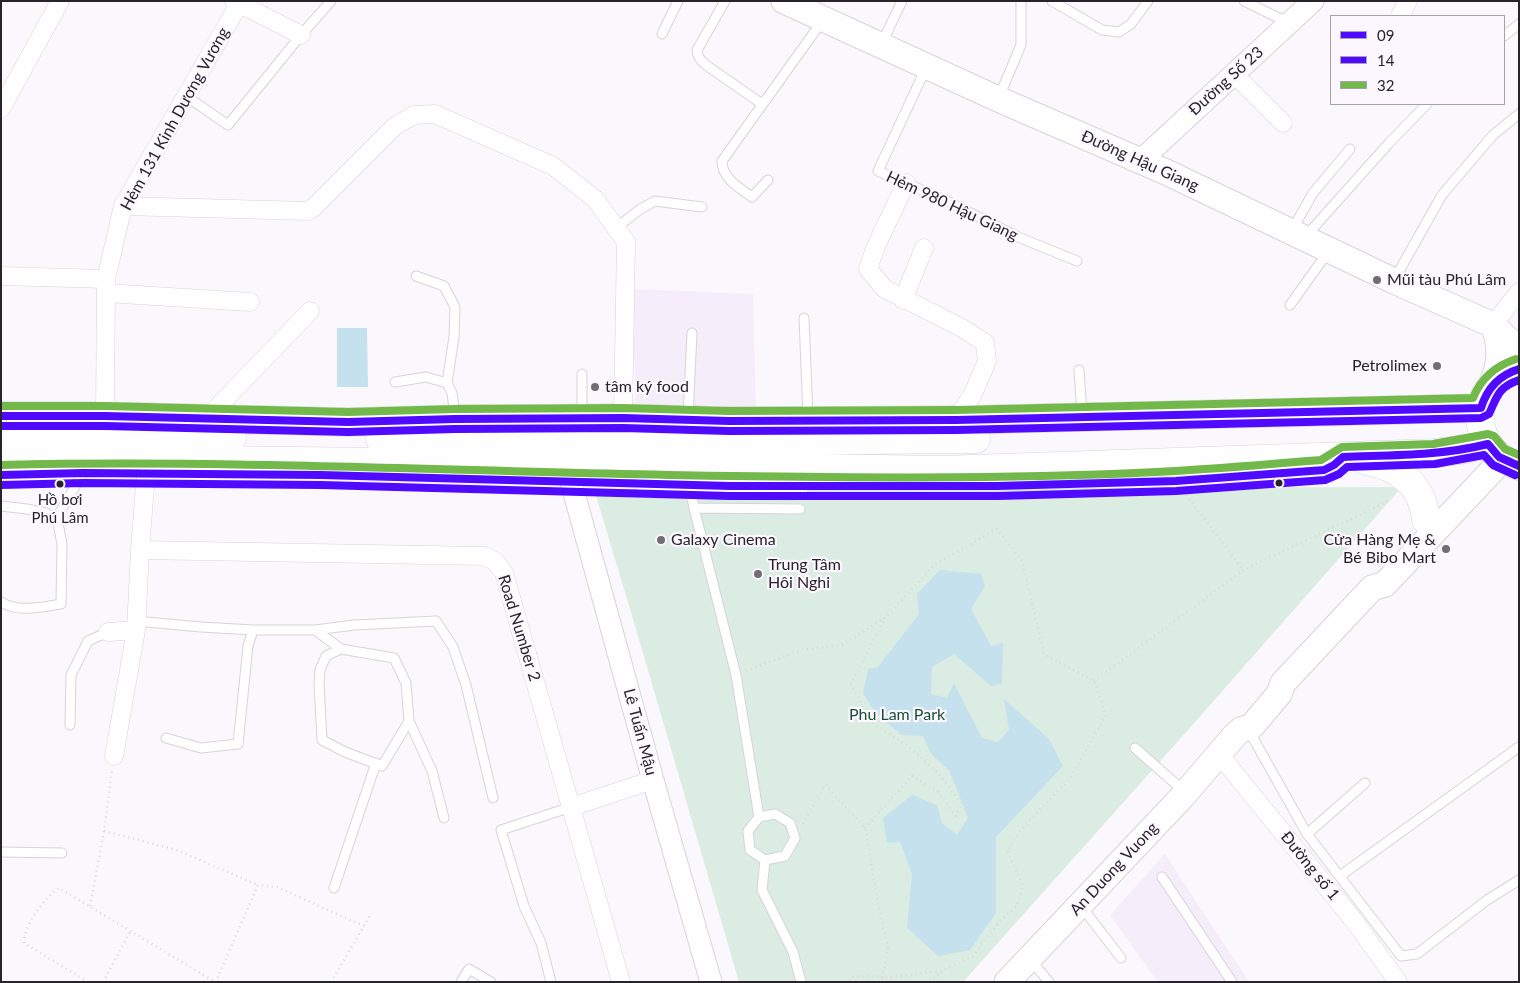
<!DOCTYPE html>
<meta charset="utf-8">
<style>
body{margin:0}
#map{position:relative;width:1520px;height:983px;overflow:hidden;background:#fbf8fd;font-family:Lato,sans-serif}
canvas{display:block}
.frame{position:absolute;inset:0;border:2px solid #28222a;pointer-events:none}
.legend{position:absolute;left:1330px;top:15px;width:175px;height:90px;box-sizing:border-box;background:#fcf6ff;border:1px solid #a7a1aa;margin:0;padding:6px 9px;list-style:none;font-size:15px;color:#28222a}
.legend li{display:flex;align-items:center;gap:10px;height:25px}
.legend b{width:25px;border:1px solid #a7a1aa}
</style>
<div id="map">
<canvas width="1520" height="983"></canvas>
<div class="frame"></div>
<ul class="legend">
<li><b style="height:6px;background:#4f0aff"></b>09</li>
<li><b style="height:6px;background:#4f0aff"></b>14</li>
<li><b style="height:6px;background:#72b84b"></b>32</li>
</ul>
</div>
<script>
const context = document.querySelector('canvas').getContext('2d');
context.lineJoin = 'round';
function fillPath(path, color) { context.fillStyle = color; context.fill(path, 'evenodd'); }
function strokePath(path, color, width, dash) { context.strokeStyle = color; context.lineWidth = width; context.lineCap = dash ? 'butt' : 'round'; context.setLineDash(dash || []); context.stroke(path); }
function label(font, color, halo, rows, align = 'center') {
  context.font = font + ' Lato,sans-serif'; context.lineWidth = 4.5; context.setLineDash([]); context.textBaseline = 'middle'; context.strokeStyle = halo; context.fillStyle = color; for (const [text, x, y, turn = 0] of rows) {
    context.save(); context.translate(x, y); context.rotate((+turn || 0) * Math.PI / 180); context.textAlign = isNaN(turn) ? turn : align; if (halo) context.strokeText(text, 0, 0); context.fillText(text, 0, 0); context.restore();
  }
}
fillPath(new Path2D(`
 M 632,289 L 753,294 L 756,411 L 636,412 Z
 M 1165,854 L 1249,982 L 1158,982 L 1110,915 Z`), '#f5edf9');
fillPath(new Path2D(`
 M 1402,487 L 1188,730 L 963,982 L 739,982 L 636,629 L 594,489 Z`), '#dbece2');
fillPath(new Path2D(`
 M 337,328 L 367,328 L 368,387 L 337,387 Z
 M 940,570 L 981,574 L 985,586 L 971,609 L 991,646 L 1003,643 L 1002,684 L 991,686 L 954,654 L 932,667 L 931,694 L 947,698 L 954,683 L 982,738 L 998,742 L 1009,730 L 1004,699 L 1049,739 L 1063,766 L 996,837 L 996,913 L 970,950 L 938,956 L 907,928 L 912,874 L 900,842 L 887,843 L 883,818 L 912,795 L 937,805 L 942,823 L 957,835 L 968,818 L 949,770 L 932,755 L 923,736 L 902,735 L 877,715 L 863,693 L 868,669 L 878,667 L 919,614 L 917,594 Z`), '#c5e1ee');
const service = new Path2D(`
 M 725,1 L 697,50 C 697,57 701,61 706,65 L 762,104
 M 1052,1 L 1102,30 L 1119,32 L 1131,24 L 1148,1
 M 1244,1 L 1289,23
 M 662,34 L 678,1
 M 1504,36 L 1519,24
 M 882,43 L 902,1
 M 926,68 L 878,171 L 947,201 L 1018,237 L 1077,261
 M 186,96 L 228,125 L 301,35 L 331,1
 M 999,97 L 1021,45 L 1021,1
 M 768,180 L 752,197 C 740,188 722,179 722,161 L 823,20
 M 616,228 L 639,210 L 655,201 L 702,207
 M 1291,232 L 1313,193 L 1350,149
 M 1306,236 L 1389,143 L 1427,104
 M 416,276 L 444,286 L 455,307 L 454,337 L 447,383
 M 1394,280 L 1442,195 L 1493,135 L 1519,114
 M 1290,305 L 1328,252
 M 804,318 L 808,417
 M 1079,370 L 1082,414
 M 582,374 L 582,416
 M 395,382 L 426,377 L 447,383 L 452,393 L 455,416
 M 688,418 L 692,333
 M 690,488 L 694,508 L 736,675 L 759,817 L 748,831 L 750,850 L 765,860 L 785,856 L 795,838 L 790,823 L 775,814 L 759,817
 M 1,506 L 27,509 L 46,513 L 58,523 L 62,544 L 61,604 C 43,607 17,613 1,602
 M 694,508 L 800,509
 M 55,520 L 83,473
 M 136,621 L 201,627 L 253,630
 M 315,630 L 341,649 L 394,658 L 406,683 L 409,721 L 432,771 L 444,818
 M 341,649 L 326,656 L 320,670 L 319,684 L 322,740 L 345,752 L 382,766 L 409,721
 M 70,725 L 71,675 L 88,641 L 108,632
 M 166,738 L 201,748 L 238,744 L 248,646 L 253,630 L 315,630 L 354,625 L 436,621 L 453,647 L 466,685 L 493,798
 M 1253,738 L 1307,834 L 1401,956 L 1417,954 L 1487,900 L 1519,880
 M 1135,748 L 1185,792
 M 1307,834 L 1365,783
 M 1,852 L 62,853
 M 765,860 L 762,890 L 793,952 L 801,982
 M 1340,876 L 1519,747
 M 1162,877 L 1232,982
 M 334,888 L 376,763
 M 1081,906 L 1121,958
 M 1030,959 L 1049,982
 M 461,982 L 469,969 L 491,982
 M 551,982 L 541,943 L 524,906 L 501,830 L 571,807`);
const minor = new Path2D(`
 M 234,1 L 301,35
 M 1400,16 L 1408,1
 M 1234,74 L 1283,123
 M 1,109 L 60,1
 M 906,183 L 876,246 L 868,269 L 885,289 L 962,328 L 985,343 L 987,361 L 973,394 L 956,420
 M 123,206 L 308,211 L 314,207 L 395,126 L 414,115 L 435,114 L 553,166 L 595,199 L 626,242 L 623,418
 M 1,276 L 106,279
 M 106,293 L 250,302
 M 903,300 L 924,248
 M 1493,325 L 1519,292
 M 105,416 L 106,279 L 123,206 L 239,4
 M 206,422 L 206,419 L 310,311
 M 140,550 L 485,556 L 496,562 L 504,573 L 621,982
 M 108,632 L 136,630
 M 1219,754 L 1355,922 L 1398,982
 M 114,756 L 136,630 L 140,550 L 147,460
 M 571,807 L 653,780`);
const tertiary = new Path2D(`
 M 1140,161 L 1313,1
 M 571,482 L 653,780 L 711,982`);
const secondary = new Path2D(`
 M 784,1 L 998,99 L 1166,172 L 1394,281 L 1493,325 L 1519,350
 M 1490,387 C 1501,366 1502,346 1493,325
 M 1007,982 L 1182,797 L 1236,734 L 1241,730 L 1252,726 L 1279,694 L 1283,683 L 1372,588 L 1385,584 L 1503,459`);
const primary = new Path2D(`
 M 1519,369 C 1466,382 1468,452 1519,466
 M 1,416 L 105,416 L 348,422 L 455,419 L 623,418 L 729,421 L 956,420 L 1481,408
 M 1,437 L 232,438
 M 380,439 L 689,439 L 729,441 L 976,439
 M 1,458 L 485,463 L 943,470 L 1435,453 L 1467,449 L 1488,444
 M 1367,461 C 1399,467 1423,485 1426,520
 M 650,484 L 794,486`);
strokePath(service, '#d7d3d9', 11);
strokePath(minor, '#d7d3d9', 19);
strokePath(tertiary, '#d7d3d9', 23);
strokePath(secondary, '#d7d3d9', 27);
strokePath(primary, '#d7d3d9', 29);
strokePath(new Path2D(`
 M 1177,483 L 1243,570
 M 746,671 L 801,650 L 842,645 L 886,617 L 934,565 L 997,529 L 1022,561 L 1044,654 L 1094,681 L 1106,715 L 1070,778 L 1019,832 L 1007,851 L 1023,886 L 1016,907 L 999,922 L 973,956 L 941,971 L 882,978 L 882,982
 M 1094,681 L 1243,570 L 1389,501
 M 803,824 L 825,785 L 865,828 L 880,914 L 888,947 L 882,978 L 877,976 L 852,977 L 848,982
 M 865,828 L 912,776 L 937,791 L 956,816 L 962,804 L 937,772 L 907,745 L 871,722 L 851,684 L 885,618
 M 104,831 L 174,849 L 258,885
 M 90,906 L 104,831 L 112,770
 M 88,982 L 24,943 C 24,925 44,898 59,888 L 215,982
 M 103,982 L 131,930
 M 217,982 L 216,981 L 258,885 L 277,887 L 364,926
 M 331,982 L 371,914
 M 930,982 L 940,973`), '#d9d8da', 2.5, [1, 4]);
strokePath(service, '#fefeff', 9);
strokePath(minor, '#fefeff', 18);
strokePath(tertiary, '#fefeff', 21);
strokePath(secondary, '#fefeff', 25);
strokePath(primary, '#fefeff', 28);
strokePath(new Path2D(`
 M 1,416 L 105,416 L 348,422 L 455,419 L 623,418 L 729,421 L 956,420 L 1481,408 C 1487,388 1499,375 1519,369
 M 1,475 L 83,473 L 321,475 L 730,486 L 998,486 L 1176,481 L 1324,470 L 1334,465 L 1343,457 C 1392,455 1440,456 1488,444 L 1499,457 L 1519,466`), '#4f0aff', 8);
strokePath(new Path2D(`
 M 1,426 L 105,426 L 348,432 L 455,429 L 623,428 L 729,431 L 956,430 L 1481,418 L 1489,414 C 1497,397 1498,387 1519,380
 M 1,485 L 83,483 L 321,485 L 730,496 L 998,496 L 1176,491 L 1325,480 L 1339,474 L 1347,467 L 1435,464 L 1484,455 L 1493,465 L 1515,475`), '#4f0aff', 8);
strokePath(new Path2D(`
 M 1,406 L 105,406 L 348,412 L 455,409 L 623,408 L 729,411 L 956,410 L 1473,398 C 1481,378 1495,366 1516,359
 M 1,465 C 245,459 488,473 731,476 C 879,478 1028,479 1176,471 C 1224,468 1273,464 1321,460 L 1342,447 L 1433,444 L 1488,434 L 1494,436 L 1505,449 L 1519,455`), '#72b84b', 8);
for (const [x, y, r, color] of [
 [1377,280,5,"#726d74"],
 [1437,366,5,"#726d74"],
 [595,387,5,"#726d74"],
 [1279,483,4.5,"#28222a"],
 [60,484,4.5,"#28222a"],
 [661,540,5,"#726d74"],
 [1446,549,5,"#726d74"],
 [758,574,5,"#726d74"]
]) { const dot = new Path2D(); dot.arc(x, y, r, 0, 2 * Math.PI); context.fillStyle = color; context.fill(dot); strokePath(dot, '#fcf6ff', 2); }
label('15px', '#28222a', '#fcf6ff', [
 ["Hồ bơi",60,500],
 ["Phú Lâm",60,518]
]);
label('16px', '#28222a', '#fcf6ff', [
 ["Đường Số 23",1226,81,-42],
 ["Hẻm 131 Kinh Dương Vương",175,119,-61],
 ["Đường Hậu Giang",1140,161,24],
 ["Hẻm 980 Hậu Giang",952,206,25],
 ["Road Number 2",519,628,73],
 ["Lê Tuấn Mậu",640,732,75],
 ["Đường số 1",1310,866,51],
 ["An Duong Vuong",1114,869,-47]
]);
label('16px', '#28222a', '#fcf6ff', [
 ["Mũi tàu Phú Lâm",1387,280],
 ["Petrolimex",1427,366,"right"],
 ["tâm ký food",605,387],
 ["Galaxy Cinema",671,540],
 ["Cửa Hàng Mẹ &",1436,540,"right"],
 ["Bé Bibo Mart",1436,558,"right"],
 ["Trung Tâm",768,565],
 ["Hôi Nghi",768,583]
], 'left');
label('16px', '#195030', '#fcf6ff', [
 ["Phu Lam Park",897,715]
]);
</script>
